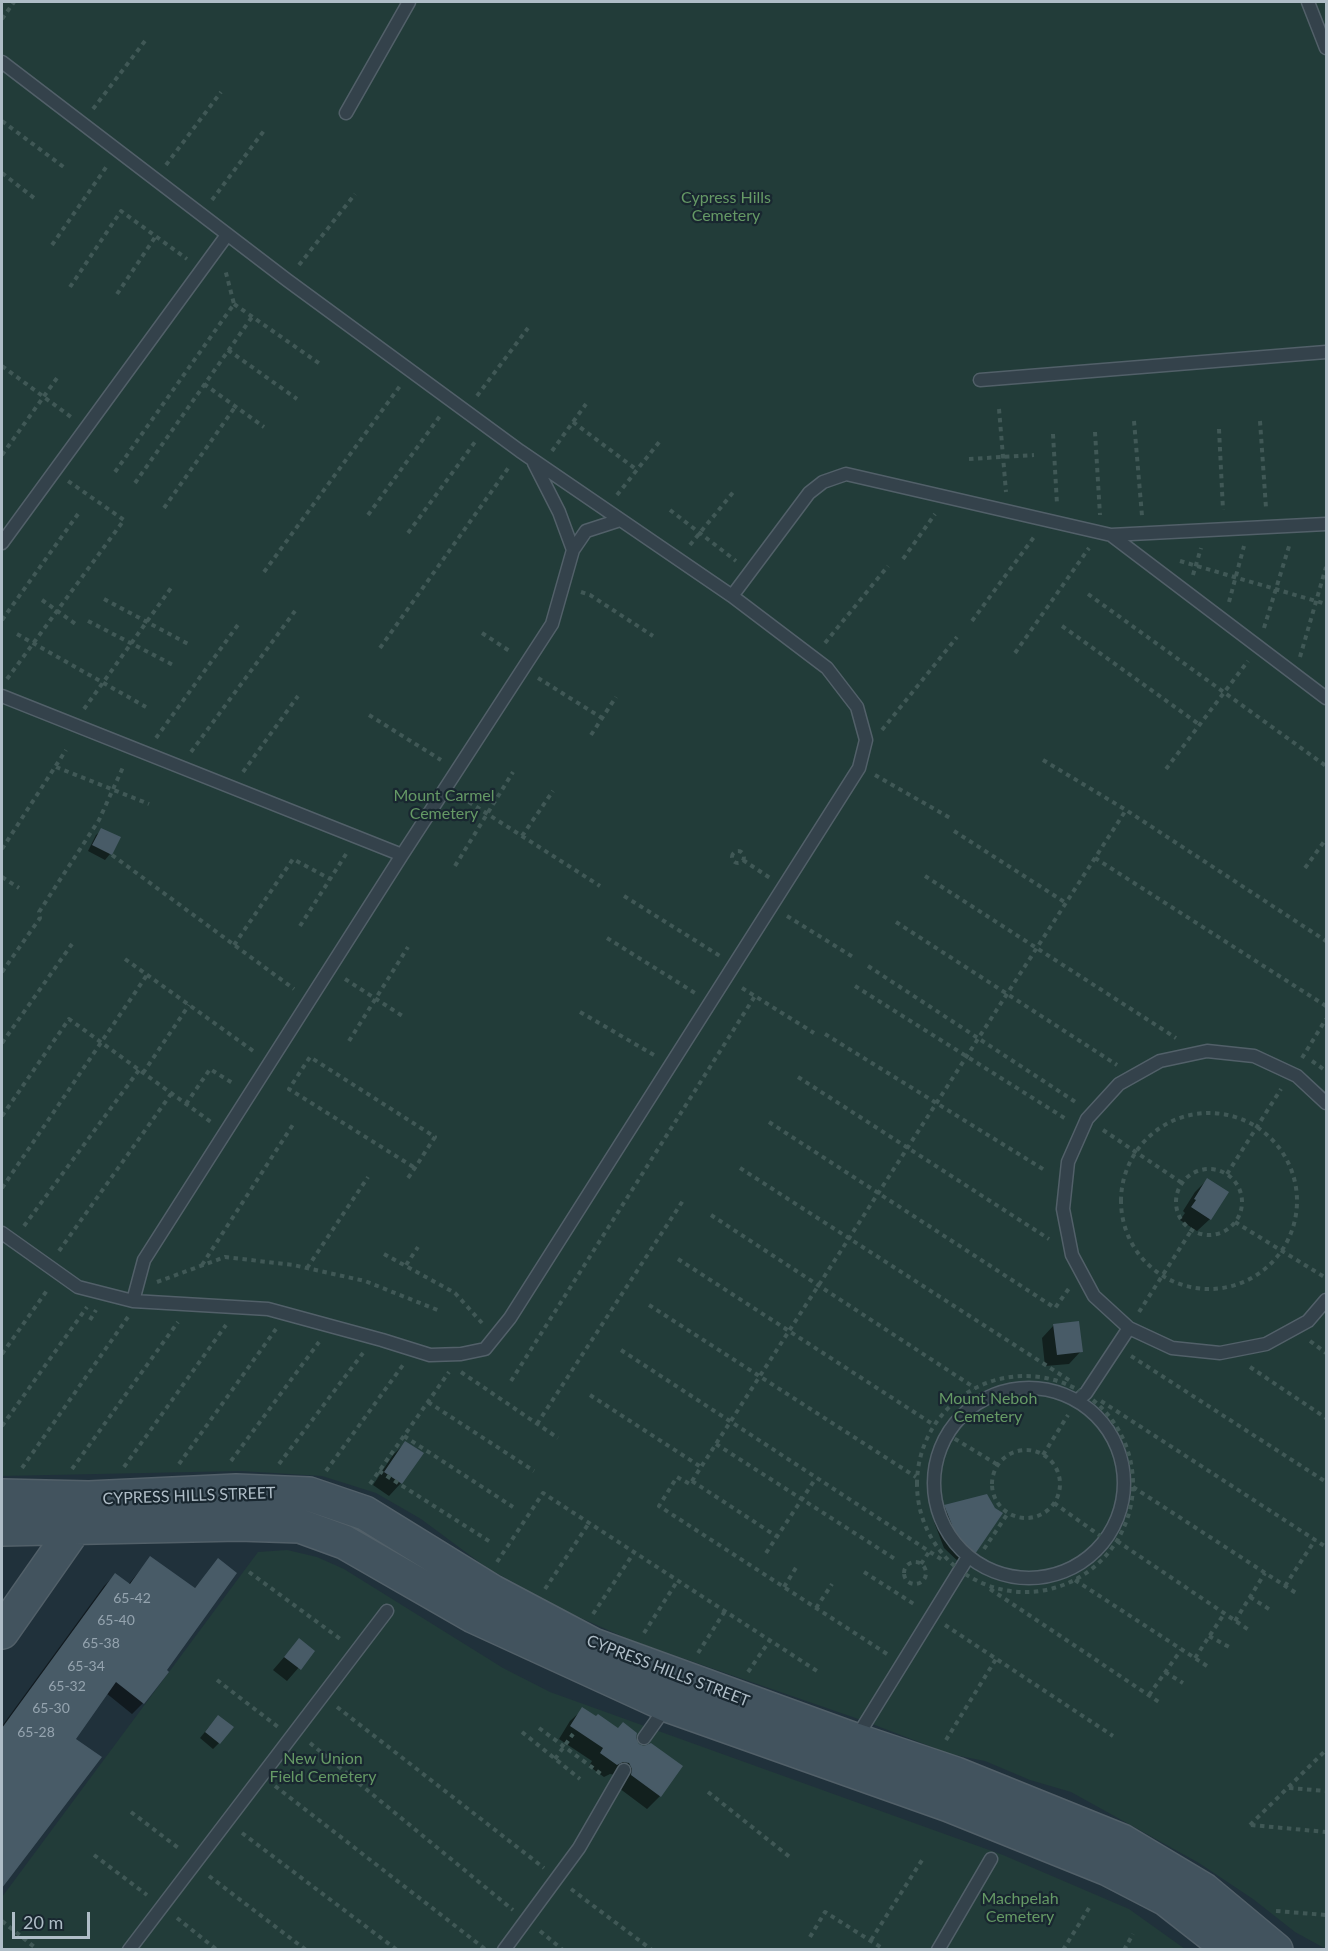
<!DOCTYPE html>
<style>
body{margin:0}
#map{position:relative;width:1328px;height:1951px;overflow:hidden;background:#20313b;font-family:Lato,sans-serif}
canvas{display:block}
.frame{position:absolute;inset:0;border:3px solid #afbdc7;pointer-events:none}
.scale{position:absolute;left:12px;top:1912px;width:78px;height:27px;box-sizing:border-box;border:3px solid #afbdc7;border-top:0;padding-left:8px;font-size:18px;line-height:21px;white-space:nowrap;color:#afbdc7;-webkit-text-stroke:4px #192730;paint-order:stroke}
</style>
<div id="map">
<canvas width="1328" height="1951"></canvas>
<div class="frame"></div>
<div class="scale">20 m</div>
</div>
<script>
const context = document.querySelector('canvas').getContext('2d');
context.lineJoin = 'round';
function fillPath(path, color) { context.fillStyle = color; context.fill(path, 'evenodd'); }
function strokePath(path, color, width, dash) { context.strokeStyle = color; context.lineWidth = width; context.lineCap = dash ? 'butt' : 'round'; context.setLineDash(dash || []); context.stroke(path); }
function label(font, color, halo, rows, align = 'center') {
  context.font = font + ' Lato,sans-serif'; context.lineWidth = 4.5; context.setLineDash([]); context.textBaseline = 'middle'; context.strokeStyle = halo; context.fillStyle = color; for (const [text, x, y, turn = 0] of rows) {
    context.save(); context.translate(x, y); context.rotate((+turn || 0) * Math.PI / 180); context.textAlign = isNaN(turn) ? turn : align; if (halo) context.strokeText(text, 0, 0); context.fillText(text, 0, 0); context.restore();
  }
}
fillPath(new Path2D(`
 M 2,2 L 1326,2 L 1326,1949 L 1295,1932 L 1253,1899 L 1199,1863 L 1071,1792 L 1030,1780 L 985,1761 L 950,1754 L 867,1722 L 633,1641 L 567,1612 L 487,1568 L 421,1519 L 376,1493 L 322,1476 L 241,1471 L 2,1476 Z
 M 287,1550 L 317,1557 L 344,1569 L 503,1668 L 550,1692 L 1003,1855 L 1129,1909 L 1185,1949 L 2,1950 L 2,1897 L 258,1552 Z`), '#223c39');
fillPath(new Path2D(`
 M 102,830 L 110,854 L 105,860 L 88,851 L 96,835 Z
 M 1207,1180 L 1210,1219 L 1197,1231 L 1180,1220 L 1185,1213 L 1183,1211 L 1195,1192 Z
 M 1054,1325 L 1081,1351 L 1069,1364 L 1045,1366 L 1042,1338 Z
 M 405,1443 L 401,1483 L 389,1496 L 373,1485 L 393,1455 Z
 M 945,1506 L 974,1553 L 962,1565 L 944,1548 L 933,1519 Z
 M 150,1558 L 194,1589 L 218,1560 L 143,1703 L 132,1714 L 106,1693 L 73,1739 L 100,1757 L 2,1886 L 2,1726 L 104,1586 L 115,1575 L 128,1585 Z
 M 299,1640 L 313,1651 L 287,1681 L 273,1670 Z
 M 583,1709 L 634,1738 L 638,1746 L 681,1767 L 660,1796 L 647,1809 L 619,1788 L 616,1775 L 610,1774 L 604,1777 L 589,1766 L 592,1761 L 559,1739 L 570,1721 Z
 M 213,1722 L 219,1743 L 213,1749 L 200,1738 Z`), '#0007');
fillPath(new Path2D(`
 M 101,828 L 121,837 L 112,855 L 92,845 Z
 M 1207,1178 L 1229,1192 L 1211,1220 L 1191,1207 L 1196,1200 L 1194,1199 Z
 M 1079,1321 L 1083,1352 L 1057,1355 L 1053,1324 Z
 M 405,1441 L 424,1453 L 402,1484 L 384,1472 Z
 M 987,1494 L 995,1508 L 1003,1513 L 975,1554 L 956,1535 L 944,1505 Z
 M 150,1556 L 195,1588 L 218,1558 L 237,1573 L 167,1670 L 169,1672 L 144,1704 L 116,1682 L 76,1739 L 102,1757 L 2,1888 L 2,1728 L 115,1573 L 130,1584 Z
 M 299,1638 L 315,1651 L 301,1670 L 284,1657 Z
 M 582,1707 L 596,1716 L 598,1714 L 618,1728 L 623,1722 L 637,1733 L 636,1738 L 639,1744 L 644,1746 L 651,1743 L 683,1766 L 661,1797 L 631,1775 L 632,1769 L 629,1763 L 623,1762 L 617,1765 L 600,1753 L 603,1748 L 570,1726 Z
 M 218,1715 L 234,1727 L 220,1744 L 205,1732 Z`), '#485b67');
const lane = new Path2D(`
 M 1308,2 L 1326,48
 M 2,62 L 287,280 L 520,451 L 732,596 L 827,668 L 857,707 L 866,740 L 859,768 L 510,1318 L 485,1349 L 461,1354 L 430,1355 L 382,1340 L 268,1309 L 133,1301 L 78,1287 L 2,1233
 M 346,113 L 409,2
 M 980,380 L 1326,352
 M 1111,535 L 1326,698
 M 2,543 L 227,235
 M 573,550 L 586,531 L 620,520
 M 732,596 L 809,493 L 823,482 L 846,474 L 1111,535 L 1326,524
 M 2,696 L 402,855
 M 1326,1103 L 1297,1076 L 1254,1056 L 1207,1051 L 1160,1061 L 1119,1084 L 1087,1119 L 1068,1162 L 1063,1209 L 1072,1255 L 1094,1296 L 1129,1328 L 1172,1348 L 1220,1353 L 1266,1344 L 1308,1321 L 1326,1300
 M 133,1301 L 144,1260 L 402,855 L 552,624 L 573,550 L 559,512 L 534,463
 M934 1483a95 95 0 1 1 190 0a95 95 0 1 1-190 0Z
 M 1078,1400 L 1086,1393 L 1129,1328
 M 644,1738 L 666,1707
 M 855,1740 L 968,1557
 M 129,1950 L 387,1611
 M 504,1950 L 579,1848 L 624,1770
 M 938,1950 L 991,1859`);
const secondary = new Path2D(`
 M 2,1496 L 89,1498 L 236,1491 L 309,1494 L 365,1513 L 493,1592 L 593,1645 L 855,1740 L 956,1774 L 1122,1841 L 1204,1890 L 1276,1950
 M 2,1529 L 239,1524 L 300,1526 L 344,1542 L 473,1616 L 667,1705 L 949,1805 L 1108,1869 L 1166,1899 L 1231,1950
 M 2,1632 L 74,1529`);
strokePath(lane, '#526069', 15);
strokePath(secondary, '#526069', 36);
strokePath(new Path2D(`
 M 2,19 L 14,2
 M 93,109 L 145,41
 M 2,121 L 65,168
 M 166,165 L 221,92
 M 2,173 L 34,198
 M 212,200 L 266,128
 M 52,245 L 107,166
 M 299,265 L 355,194
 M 70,287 L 121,211 L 187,259
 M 117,294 L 156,236
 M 234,304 L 320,364
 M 228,350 L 297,399
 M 2,366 L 71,417
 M 204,384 L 264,427
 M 477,396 L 528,328
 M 999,409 L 1006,492
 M 1134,421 L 1142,516
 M 1260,421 L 1266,508
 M 573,422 L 637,470
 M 1219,429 L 1223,510
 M 1095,432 L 1100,515
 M 1053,434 L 1057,504
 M 552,451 L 586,404
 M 2,455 L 57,378
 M 969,459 L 1034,455
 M 115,472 L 234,304 L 225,269
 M 135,483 L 252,317
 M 617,495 L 660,441
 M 164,508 L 235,407
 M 670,510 L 736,561
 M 368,515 L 440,416
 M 408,533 L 475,442
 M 690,545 L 735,490
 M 903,559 L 935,514
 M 1180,561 L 1326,604
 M 264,572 L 400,386
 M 1193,575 L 1201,548
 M 581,592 L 590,595 L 653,636
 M 1088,594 L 1326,766
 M 104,599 L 190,645
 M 42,600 L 77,625
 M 1229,602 L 1244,546
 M 2,620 L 78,514
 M 88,621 L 175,666
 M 972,621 L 1034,537
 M 1062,626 L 1200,725
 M 1264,628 L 1290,543
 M 482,633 L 511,652
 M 17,634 L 146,707
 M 825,643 L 888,566
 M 380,648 L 509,467
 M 1015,653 L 1089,548
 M 1300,657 L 1326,567
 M 538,678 L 602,718
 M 7,679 L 124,520 L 68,481
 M 84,709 L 171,588
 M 369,715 L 441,760
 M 882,730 L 957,637
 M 591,735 L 616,697
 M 156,738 L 240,622
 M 191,752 L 295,611
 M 1043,760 L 1126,810 L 1326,941
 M 56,767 L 149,804
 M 1166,769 L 1248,661
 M 243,772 L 298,696
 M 875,775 L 950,818
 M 461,797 L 600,886
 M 954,831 L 1066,903
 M 522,836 L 553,791
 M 2,849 L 66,750
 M732 857a6 6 0 1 1 12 0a6 6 0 1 1-12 0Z
 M 112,855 L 294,989
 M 1095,858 L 1326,1006
 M 743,860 L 770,878
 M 455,866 L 513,772
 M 1305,868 L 1326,839
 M 925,876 L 1176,1038
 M 2,877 L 19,888
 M 624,896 L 720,956
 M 787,916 L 853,957
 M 896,922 L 1117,1065
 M 300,926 L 348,851
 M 607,938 L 695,993
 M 234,945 L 293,859 L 330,879
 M 125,959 L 256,1053
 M 868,966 L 1077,1103
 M 2,972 L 40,918 L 39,912 L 99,820 L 124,765
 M 345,979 L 404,1017
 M 855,986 L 1066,1119
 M 742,988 L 814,1033
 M 580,1012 L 654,1055
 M 825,1034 L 1046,1171
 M 349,1041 L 408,947
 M 2,1043 L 72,944
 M 1302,1058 L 1326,1019
 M 1312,1061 L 1326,1071
 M 143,1073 L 189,1005
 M 798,1077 L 1049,1239
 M 186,1104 L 210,1069 L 234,1084
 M1121 1201a88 88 0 1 1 176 0a88 88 0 1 1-176 0Z
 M 2,1116 L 69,1019 L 211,1122
 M 769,1122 L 1055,1308 L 1070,1287
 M 1103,1130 L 1182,1183
 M 740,1168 L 1072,1382
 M1176 1202a33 33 0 1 1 66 0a33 33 0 1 1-66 0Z
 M 1227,1174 L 1281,1089
 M 408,1178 C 418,1164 426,1150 435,1137 L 310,1057 L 289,1089 L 415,1168
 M 2,1188 L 147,975
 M 711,1215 L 975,1388
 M 1235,1222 L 1326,1278
 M 24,1226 L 139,1070
 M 59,1251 L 171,1094
 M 384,1254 L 455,1293 L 482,1323
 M 678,1259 L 934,1425
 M 202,1265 L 294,1123
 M 406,1265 L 418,1247
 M 307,1268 L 368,1177
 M 157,1282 L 225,1257 L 293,1265 L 365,1281 L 440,1311
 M 649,1305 L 916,1477
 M 1139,1312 L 1191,1231
 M 90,1320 L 96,1310
 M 1310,1341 L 1326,1353
 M 621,1350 L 944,1561
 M 2,1354 L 48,1289
 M 1131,1356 L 1326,1482
 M 1250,1367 L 1326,1418
 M 461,1372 L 558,1438
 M917 1484a108 108 0 1 1 216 0a108 108 0 1 1-216 0Z
 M 511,1381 L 755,996
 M 590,1395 L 701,1467
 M 1101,1401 L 1326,1547
 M 428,1402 L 534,1471
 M 537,1424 L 684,1199
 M 2,1426 L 87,1307
 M 947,1434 L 998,1465
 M 404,1436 L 513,1507
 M 716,1444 L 895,1559
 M992 1484a34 34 0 1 1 68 0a34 34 0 1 1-68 0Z
 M 1043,1455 L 1068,1415
 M 231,1461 L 319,1342
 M 179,1464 L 276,1329
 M 279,1464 L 363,1353
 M 124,1467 L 226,1325
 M 22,1468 L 128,1317
 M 72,1469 L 178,1322
 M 326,1471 L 403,1365
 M 379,1471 L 492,1543
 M 692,1481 L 776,1536
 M 370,1484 L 449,1372
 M 1133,1487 L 1296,1593
 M 1054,1503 L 1106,1540
 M 1117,1541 L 1249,1630
 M 984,1549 L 1008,1513
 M 766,1553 L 816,1478
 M904 1573a11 11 0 1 1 22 0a11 11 0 1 1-22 0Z
 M 497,1562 L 543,1493 L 817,1671
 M 921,1564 L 929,1552
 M 249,1572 L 343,1641
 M 864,1572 L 917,1606
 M 1075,1580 L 1207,1666
 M 1285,1586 L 1315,1540
 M 784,1587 L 797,1566
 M 545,1589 L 589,1523
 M 990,1589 L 1159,1702
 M 1250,1597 L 1272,1611
 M 816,1608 L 832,1584
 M 593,1614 L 633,1554
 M 1235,1621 L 1265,1573
 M 945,1625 L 1113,1736
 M 644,1633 L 678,1580
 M 1209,1636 L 1229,1647
 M 698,1653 L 725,1611
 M 887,1654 L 659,1506 L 677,1477 L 690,1484 L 692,1481 L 1126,810
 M 1195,1658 L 1224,1614
 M 748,1672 L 770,1640
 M 1165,1672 L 1183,1683
 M 217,1680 L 278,1727
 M 1149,1695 L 1181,1650
 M 337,1707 L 544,1868
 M 539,1728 L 601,1774
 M 522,1732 L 580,1779
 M 946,1740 L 996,1659
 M 310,1743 L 513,1910
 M 555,1759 L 573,1734
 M 275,1786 L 485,1949
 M 1289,1788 L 1326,1791
 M 708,1792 L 791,1858
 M 131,1812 L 181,1850
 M 1250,1825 L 1326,1750
 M 1251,1825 L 1326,1832
 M 242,1833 L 397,1950
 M 94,1855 L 147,1895
 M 209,1876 L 306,1950
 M 571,1889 L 652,1950
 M 1276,1911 L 1326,1915
 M 177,1918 L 217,1950
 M 2,1921 L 38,1950
 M 540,1931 L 563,1950
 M 810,1937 L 825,1912 L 882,1948
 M 871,1940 L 924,1857
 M 1063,1950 L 1089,1908
 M 1124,1950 L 1133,1934`), '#405856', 4, [4.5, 4.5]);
strokePath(lane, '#34424b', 12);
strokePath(secondary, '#42535e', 33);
label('14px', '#95a4af', null, [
 ["65-42",132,1598],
 ["65-40",116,1620],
 ["65-38",101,1643],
 ["65-34",86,1666],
 ["65-32",67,1686],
 ["65-30",51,1708],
 ["65-28",36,1732]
]);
label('16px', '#659965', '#192730', [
 ["Cypress Hills",726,198],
 ["Cemetery",726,216],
 ["Mount Carmel",444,796],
 ["Cemetery",444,814],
 ["Mount Neboh",988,1399],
 ["Cemetery",988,1417],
 ["New Union",323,1759],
 ["Field Cemetery",323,1777],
 ["Machpelah",1020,1899],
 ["Cemetery",1020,1917]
]);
label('16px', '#afbdc7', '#192730', [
 ["CYPRESS HILLS STREET",189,1496,-2],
 ["CYPRESS HILLS STREET",668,1671,21]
]);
</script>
